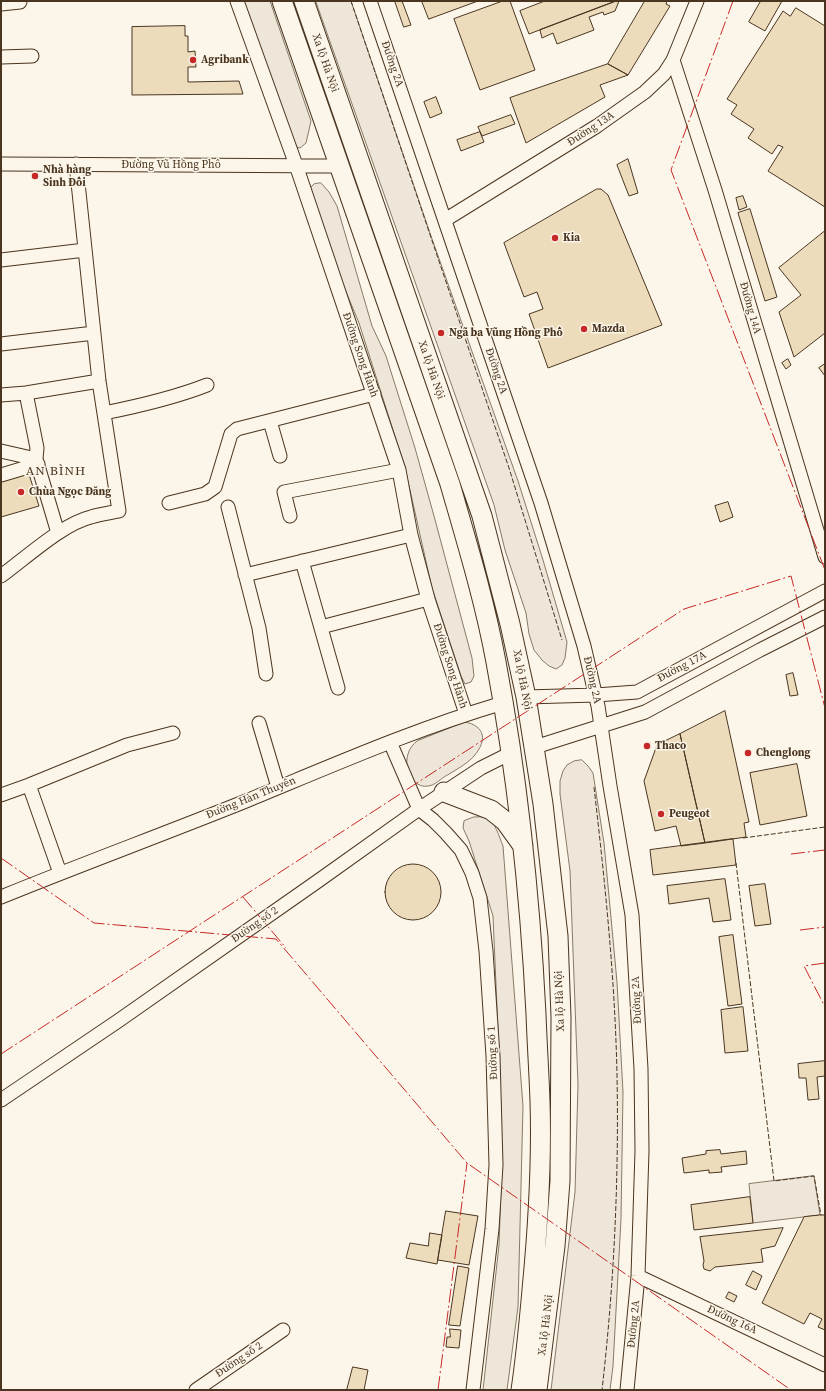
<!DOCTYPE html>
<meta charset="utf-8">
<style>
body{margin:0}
#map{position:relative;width:826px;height:1391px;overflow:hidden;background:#fbf6e9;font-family:"Source Serif 4",serif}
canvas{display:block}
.frame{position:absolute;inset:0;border:2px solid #4a3520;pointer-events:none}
</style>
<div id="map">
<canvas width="826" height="1391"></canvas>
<div class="frame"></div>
</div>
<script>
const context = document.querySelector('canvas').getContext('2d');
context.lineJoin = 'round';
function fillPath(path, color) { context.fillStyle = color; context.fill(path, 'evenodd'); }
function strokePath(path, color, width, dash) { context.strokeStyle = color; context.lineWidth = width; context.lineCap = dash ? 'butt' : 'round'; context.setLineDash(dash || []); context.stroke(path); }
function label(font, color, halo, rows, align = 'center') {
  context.font = font + ' "Source Serif 4",serif'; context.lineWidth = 3; context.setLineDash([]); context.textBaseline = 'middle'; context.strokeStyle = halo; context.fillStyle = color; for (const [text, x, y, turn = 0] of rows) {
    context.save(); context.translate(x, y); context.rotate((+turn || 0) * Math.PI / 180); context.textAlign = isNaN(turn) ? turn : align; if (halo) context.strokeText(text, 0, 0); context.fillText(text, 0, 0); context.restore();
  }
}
const green = new Path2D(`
 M 240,1 L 270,1 L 311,121 L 306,143 L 300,148 L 292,146 Z
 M 316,1 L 351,1 L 431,236 L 518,481 L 543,560 L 567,642 L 565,658 L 562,665 L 556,669 L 549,666 L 542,660 L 534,650 L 529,634 L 526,613 L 505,550 L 494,505 Z
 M 321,183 L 329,192 L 337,206 L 372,326 L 386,356 L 415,448 L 434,516 L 472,658 L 474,676 L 471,682 L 465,684 L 461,676 L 432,588 L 405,468 L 359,323 L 334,263 L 310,188 L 314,184 Z
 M 465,722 C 486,726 487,741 474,756 C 467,764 454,771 444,777 C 440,780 433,786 428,786 C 418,788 408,778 407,768 C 406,757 408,748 417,741 Z
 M 582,760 L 588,766 L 593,773 L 604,843 L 617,982 L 623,1092 L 621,1219 L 613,1366 L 610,1390 L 551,1390 L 575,1192 L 578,1085 L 570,871 L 560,794 L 560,781 L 563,771 L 567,765 L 574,761 Z
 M 474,817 C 478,817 483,816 487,818 C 496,823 499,837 503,846 L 523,1106 L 518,1307 L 507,1390 L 483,1390 L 499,1245 L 502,1159 L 500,1077 L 493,916 L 469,841 L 463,828 L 464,821 Z
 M 814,1176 L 820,1215 L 753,1223 L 749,1184 Z`);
fillPath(green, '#ede6d9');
strokePath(green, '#887966', 1);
const building = new Path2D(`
 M 395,1 L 402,1 L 411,25 L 404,27 Z
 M 422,1 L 478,1 L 429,19 Z
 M 503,1 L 510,1 L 535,70 L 480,90 L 454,19 Z
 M 545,1 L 616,1 L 529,34 L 520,11 Z
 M 616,1 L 619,1 L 615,11 L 604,15 L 603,12 L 589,17 L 594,30 L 557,44 L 553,33 L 542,38 L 540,30 Z
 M 645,1 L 667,1 L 666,4 L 670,6 L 628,75 L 608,64 Z
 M 761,1 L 782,1 L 765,31 L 749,22 Z
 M 796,8 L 825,26 L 825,207 L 768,171 L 783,147 L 778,145 L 772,154 L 748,138 L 754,129 L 731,114 L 737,105 L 727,99 L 783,11 L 790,16 Z
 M 185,26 L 185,36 L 188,36 L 188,52 L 195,51 L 196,67 L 188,67 L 188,82 L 239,81 L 243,94 L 132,95 L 132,27 Z
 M 608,64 L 628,75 L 600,85 L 605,97 L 526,143 L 510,98 Z
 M 436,97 L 442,113 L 430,118 L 424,102 Z
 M 511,115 L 515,124 L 482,136 L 478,127 Z
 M 480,132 L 484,142 L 461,151 L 457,140 Z
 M 628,159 L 638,193 L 629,196 L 617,165 Z
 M 597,189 L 601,189 L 608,195 L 662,325 L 548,368 L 529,314 L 543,309 L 537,292 L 524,297 L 504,243 Z
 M 743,196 L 747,207 L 739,210 L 736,198 Z
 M 750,209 L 777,297 L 765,301 L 738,213 Z
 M 825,231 L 825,333 L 794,357 L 779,312 L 801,295 L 779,268 Z
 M 788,359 L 791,365 L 786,369 L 782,363 Z
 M 825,364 L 825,376 L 819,368 Z
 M 28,471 L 39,506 L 1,517 L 1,479 Z
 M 728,502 L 733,517 L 720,522 L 715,506 Z
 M 793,673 L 798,695 L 790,696 L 786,675 Z
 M 725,711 L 749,822 L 744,823 L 746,837 L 705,843 L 680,734 Z
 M 680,734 L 705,843 L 681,846 L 676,826 L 655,831 L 644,781 L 657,745 Z
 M 797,764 L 807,816 L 760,825 L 750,773 Z
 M 733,839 L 736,865 L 653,875 L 650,850 Z
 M385 892a28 28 0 1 1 56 0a28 28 0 1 1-56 0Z
 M 725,879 L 731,920 L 713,922 L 709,898 L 669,904 L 667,886 Z
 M 765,884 L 771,924 L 755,926 L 749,886 Z
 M 733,935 L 742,1004 L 728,1006 L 719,937 Z
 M 743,1007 L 748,1051 L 725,1053 L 721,1010 Z
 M 825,1061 L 825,1076 L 817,1077 L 819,1099 L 808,1100 L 806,1078 L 799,1078 L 798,1064 Z
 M 720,1150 L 721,1154 L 746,1151 L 747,1164 L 721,1167 L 722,1172 L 709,1173 L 709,1170 L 684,1173 L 682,1158 L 706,1154 L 706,1151 Z
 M 750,1197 L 753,1223 L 694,1230 L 691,1205 Z
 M 446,1211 L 478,1216 L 469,1265 L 438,1260 Z
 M 820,1215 L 825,1215 L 825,1330 L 818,1327 L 822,1319 L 810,1313 L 804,1324 L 762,1303 L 804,1217 Z
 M 783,1228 L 775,1246 L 761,1249 L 763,1262 L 715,1267 L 710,1271 L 704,1269 L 703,1265 L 704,1261 L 700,1237 Z
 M 430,1233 L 442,1235 L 437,1264 L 406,1258 L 410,1243 L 428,1246 Z
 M 458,1266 L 469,1268 L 460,1326 L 449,1325 Z
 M 753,1271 L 762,1276 L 756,1290 L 746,1285 Z
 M 729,1292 L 737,1296 L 734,1302 L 726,1298 Z
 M 450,1329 L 461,1330 L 459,1348 L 446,1347 L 447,1337 L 450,1337 Z
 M 353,1367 L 368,1370 L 364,1390 L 347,1390 Z`);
fillPath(building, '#ecdcbc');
strokePath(building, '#4a3520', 1);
const minor = new Path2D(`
 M 237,1 L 296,165 L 399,470 L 411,535 L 428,599 L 466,714
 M 370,1 L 541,503 L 584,646 L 598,706 L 610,786 L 632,915 L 641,1069 L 642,1151 L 638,1276 L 627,1390
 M 1,4 L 20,2
 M 1,57 L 32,56
 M 673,60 L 715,190 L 825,557
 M 1,164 L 340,166
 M 445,220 L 597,126 L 645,92 L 664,74 L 673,60 L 697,1
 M 1,260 L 85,250
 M 1,344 L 94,333
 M 26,393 L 37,448 L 36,459
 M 1,395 L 26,393 L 99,381
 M 104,413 C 139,406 174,398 207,385
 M 270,421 L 280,456
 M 1,451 L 36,459 L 58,533
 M 1,475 L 38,464
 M 169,503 L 205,494 L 215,487 L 231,434 L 237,429 L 374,394
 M 228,507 L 259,628 L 266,674
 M 290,516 L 284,492 L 399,470
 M 302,561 L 338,688
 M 245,575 L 411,535
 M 1,576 C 26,558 62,524 91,517 C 100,514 110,513 119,511 L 99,381 L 76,164
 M 321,627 L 428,599
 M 526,697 L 596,695 L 637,692 L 825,591
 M 259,723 L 278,787
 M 390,742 L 419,809 L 433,820 L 446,833 L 461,850 L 472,873 L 480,898 L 486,951 L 493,1056 L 496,1165 L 492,1229 L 473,1390
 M 535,747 L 645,712 L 760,650 L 825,617
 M 1,795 L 29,785
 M 60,873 L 29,785 L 127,745 L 173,733
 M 1,897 C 82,864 164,834 246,801 C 331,766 415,729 503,703
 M 1,1100 L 118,1021 L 318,881 L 419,809 L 481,768 L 511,753
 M 638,1276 L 825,1365
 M 196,1390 L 283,1330`);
const highway = new Path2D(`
 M 282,1 L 450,484 C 467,543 485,602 496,662 C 518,779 530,896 536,1014 C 537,1043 539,1072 540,1101 C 542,1164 538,1227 532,1290 C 529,1323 526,1357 521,1390
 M 304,1 L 482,516 L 510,624 L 526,697 L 543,804 L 558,936 L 561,1017 L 560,1181 L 555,1246 L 537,1390
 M 444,792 L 491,810 L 505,821 L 523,846`);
strokePath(minor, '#4a3520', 15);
strokePath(highway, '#4a3520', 21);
strokePath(minor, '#fbf6e9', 13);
strokePath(highway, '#fbf6e9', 19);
strokePath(new Path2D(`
 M 351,1 L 509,468 L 562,640
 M 594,787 C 605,883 615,978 617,1075 C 619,1180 614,1285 602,1390
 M 743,838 L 825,827
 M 736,863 L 774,1181 L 814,1176 L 821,1215`), '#4a3520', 1, [5, 2]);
strokePath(new Path2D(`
 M 733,1 L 671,170 L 825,570
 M 791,854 L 825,850
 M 1,858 L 94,923 L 276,939 L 467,1163 L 791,1390
 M 243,897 L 286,948
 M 800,930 L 825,927
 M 825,963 L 804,966 L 825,1007
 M 1,1054 L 684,609 L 791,576 L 825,708
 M 438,1390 L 467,1163 L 466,1162`), '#c62828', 1, [14, 3, 2, 3]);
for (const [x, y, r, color] of [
 [193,60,4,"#c62828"],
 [35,176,4,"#c62828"],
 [555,238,4,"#c62828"],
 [584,329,4,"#c62828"],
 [441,333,4,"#c62828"],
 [21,492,4,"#c62828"],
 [647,746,4,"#c62828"],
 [748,753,4,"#c62828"],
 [661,814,4,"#c62828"]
]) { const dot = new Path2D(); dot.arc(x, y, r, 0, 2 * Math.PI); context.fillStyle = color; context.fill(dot); strokePath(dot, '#fbf6e9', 1.5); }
label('bold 11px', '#4a3520', '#fbf6e9', [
 ["Agribank",201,60],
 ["Nhà hàng",43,170],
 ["Sinh Đôi",43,183],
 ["Kia",563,238],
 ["Mazda",592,329],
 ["Ngã ba Vũng Hồng Phô",449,333],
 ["Chùa Ngọc Đăng",29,492],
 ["Thaco",655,746],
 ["Chenglong",756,753],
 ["Peugeot",669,814]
], 'left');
label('11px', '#4a3520', '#fbf6e9', [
 ["Xa lộ Hà Nội",325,63,71],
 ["Đường 2A",392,64,71],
 ["Đường 13A",591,129,-33],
 ["Đường Vũ Hồng Phô",171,165],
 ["Đường 14A",750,308,74],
 ["Đường Song Hành",360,355,71],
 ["Xa lộ Hà Nội",431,370,71],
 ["Đường 2A",496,371,71],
 ["Đường Song Hành",450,666,72],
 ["Đường 17A",682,667,-28],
 ["Xa lộ Hà Nội",522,680,79],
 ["Đường 2A",592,680,77],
 ["Đường Hàn Thuyên",251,798,-22],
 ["Đường số 2",255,925,-35],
 ["Đường 2A",637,1000,-93],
 ["Xa lộ Hà Nội",560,1001,-92],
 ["Đường số 1",493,1053,-93],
 ["Đường 16A",732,1320,25],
 ["Đường 2A",634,1324,-84],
 ["Xa lộ Hà Nội",546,1325,-83],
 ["Đường số 2",239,1360,-34]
]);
context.letterSpacing = '1px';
label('13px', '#4a3520', '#fbf6e9', [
 ["AN BÌNH",56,472]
]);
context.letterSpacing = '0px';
</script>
